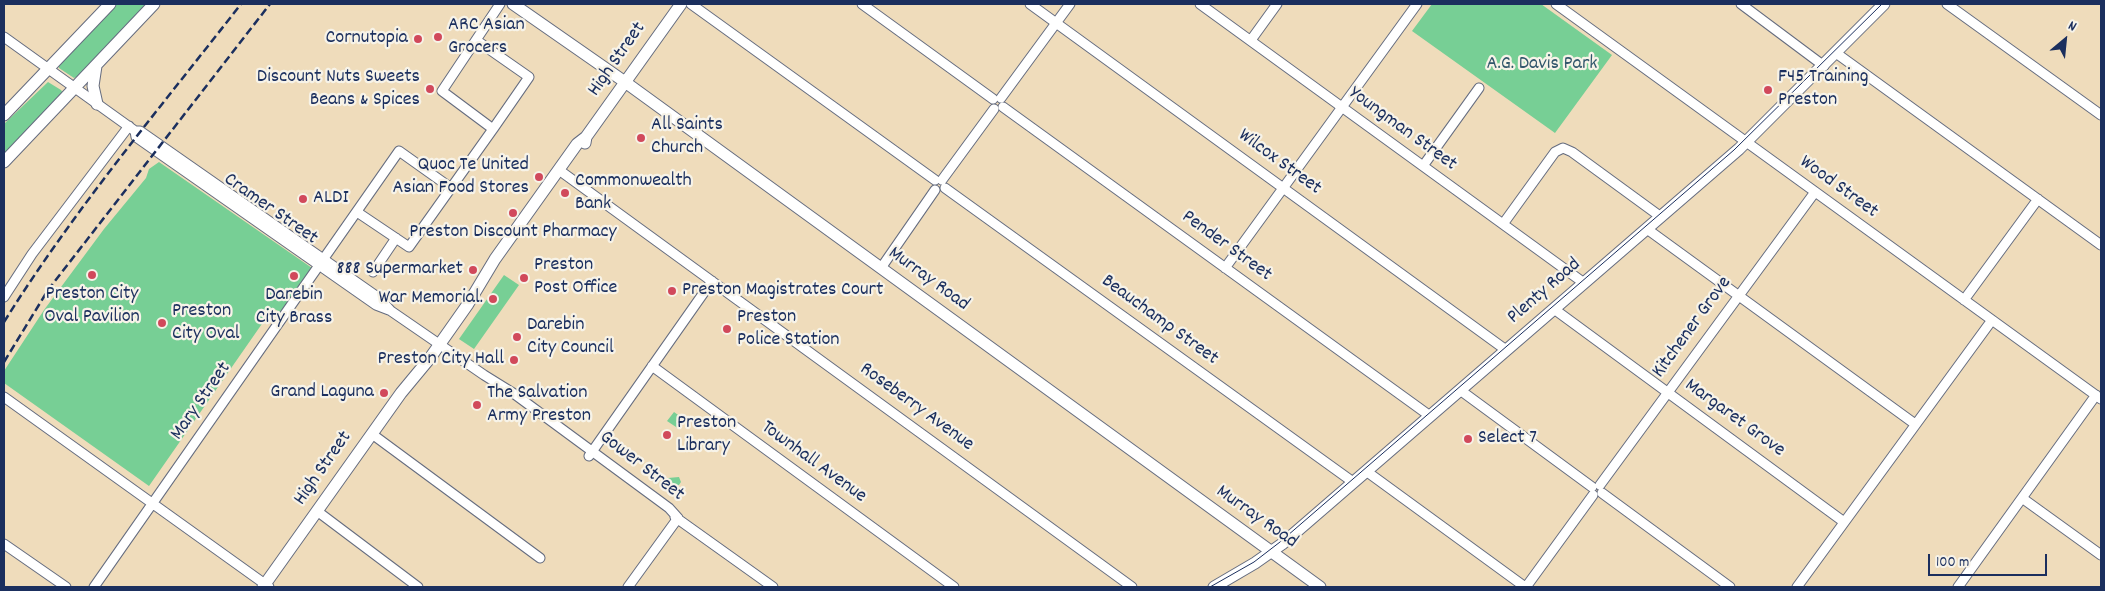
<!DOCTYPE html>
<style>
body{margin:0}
#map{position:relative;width:2105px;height:591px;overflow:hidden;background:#efdcbb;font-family:Dekko,sans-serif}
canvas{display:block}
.frame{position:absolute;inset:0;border:5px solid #1b2f5e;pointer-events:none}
.north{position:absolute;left:2040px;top:15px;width:50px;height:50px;-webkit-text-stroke:4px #f7f3e8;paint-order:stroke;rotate:28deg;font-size:14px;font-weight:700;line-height:20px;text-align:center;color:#1b2f5e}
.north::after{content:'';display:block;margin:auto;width:18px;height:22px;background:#1b2f5e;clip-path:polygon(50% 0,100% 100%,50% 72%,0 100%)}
.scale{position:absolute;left:1928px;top:554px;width:119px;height:22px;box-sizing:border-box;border:2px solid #1b2f5e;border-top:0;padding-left:6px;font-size:15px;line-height:18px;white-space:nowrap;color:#1b2f5e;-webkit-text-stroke:4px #f7f3e8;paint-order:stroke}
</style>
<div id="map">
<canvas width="2105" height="591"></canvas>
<div class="frame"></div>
<div class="north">N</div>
<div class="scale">100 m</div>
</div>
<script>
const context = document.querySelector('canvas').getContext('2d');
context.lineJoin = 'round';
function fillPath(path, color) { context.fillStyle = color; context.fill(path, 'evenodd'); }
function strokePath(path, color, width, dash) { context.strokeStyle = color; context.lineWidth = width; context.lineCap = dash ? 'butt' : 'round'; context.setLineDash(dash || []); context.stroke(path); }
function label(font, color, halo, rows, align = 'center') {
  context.font = font + ' Dekko,sans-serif'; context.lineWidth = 4.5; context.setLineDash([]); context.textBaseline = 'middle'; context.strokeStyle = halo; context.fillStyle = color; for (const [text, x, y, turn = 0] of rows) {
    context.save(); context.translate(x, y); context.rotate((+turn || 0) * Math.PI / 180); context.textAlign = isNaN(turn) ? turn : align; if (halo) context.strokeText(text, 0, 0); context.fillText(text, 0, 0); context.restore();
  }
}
fillPath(new Path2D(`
 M 114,4 L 149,4 L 82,74 L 74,78 L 59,68 L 59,64 Z
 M 1432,4 L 1541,4 L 1612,55 L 1555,133 L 1412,31 Z
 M 48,82 L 61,90 L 63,93 L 4,157 L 4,124 Z
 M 159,162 L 312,268 L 281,313 L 273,308 L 149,486 L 4,383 L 4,371 L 44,310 L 104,229 L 146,178 L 149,169 Z
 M 504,275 L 519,285 L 474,349 L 459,339 Z
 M 674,412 L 685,420 L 679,429 L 667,421 Z
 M 679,477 L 681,482 L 679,485 L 671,488 L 664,483 L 668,478 Z`), '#77cf95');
const minor = new Path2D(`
 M 691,4 L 935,180
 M 862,4 L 993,99
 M 1030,4 L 1506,350
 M 1200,4 L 1584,283
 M 1556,4 L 2101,399
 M 1741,4 L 1824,66
 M 1947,4 L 2101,115
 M 4,37 L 135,131 L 140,131 L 379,298 L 391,311 L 484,375 L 513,393 L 669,508 L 678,518
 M 476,40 L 529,77 L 493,129
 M 1251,40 L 1277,4
 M 1836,53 L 2101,245
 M 1001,98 L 1070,4
 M 1003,107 L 1430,416
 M 135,131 L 136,137 L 376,305 L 389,310
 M 1423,166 L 1479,88
 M 559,170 L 1132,587
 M 942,180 L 994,109
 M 945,188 L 1353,482
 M 357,212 L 409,247 L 451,188
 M 1503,224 L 1555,152 L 1563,148 L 1572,152 L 1661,217
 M 1647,229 L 1915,424
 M 881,268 L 935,190
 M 1225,268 L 1417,4
 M 373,272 L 396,238
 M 4,297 L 32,254 L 129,126
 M 1964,300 L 2038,199
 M 1554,309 L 1844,522
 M 652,366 L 954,587
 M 1460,390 L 1592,487
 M 4,397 L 269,587
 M 372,434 L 540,558
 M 589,456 L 712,281
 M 1366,471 L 1525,587
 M 1600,485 L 1815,192
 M 1602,493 L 1730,587
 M 2022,498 L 2101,555
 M 317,511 L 418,587
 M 675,517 L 773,587
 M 4,544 L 66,587
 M 94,587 L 399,151 L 451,188 L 493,129 L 442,91 L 500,4
 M 628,587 L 678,518
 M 1526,587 L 1593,495
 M 1797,587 L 1992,320
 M 1958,587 L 2096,395`);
const major = new Path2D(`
 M 513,4 L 625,82 L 1320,587
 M 96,66 L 93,86 L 97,104
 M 4,115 L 110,4
 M 585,143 L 586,137 L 681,4
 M 4,162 L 154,4
 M 263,587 L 401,393 L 430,358 L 468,304 L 495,259 L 577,144 L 586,137
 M 1214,587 L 1255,563 L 1282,544 L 1739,149 L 1884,4`);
strokePath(minor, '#656c7f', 11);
strokePath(major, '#656c7f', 13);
strokePath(minor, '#fff', 9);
strokePath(major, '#fff', 11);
strokePath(new Path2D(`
 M 1210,587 L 1254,562 L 1280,542 L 1734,150 L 1882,4`), '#1b2f5e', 1);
strokePath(new Path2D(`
 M 4,322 C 74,210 160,108 241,4
 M 4,362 L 48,290 L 270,4`), '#1b2f5e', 2.5, [8, 4]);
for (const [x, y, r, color] of [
 [438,37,5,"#d1495b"],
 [418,39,5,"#d1495b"],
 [430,89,5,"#d1495b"],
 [1768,90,5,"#d1495b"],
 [641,138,5,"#d1495b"],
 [539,177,5,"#d1495b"],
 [565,193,5,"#d1495b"],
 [303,199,5,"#d1495b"],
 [513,213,5,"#d1495b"],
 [473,270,5,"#d1495b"],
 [92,275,5,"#d1495b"],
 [294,276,5,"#d1495b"],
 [524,278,5,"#d1495b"],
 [672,291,5,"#d1495b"],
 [493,299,5,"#d1495b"],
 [162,323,5,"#d1495b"],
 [727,329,5,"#d1495b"],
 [517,337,5,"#d1495b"],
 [514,360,5,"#d1495b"],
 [384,393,5,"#d1495b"],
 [477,405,5,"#d1495b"],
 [667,435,5,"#d1495b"],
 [1468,439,5,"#d1495b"]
]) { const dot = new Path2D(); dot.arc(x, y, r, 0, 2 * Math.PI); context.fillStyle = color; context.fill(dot); strokePath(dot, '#f7f3e8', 2); }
label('20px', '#1b2f5e', '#f7f3e8', [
 ["ARC Asian",448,26],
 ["Grocers",448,49],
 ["Cornutopia",408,39,"right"],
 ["Discount Nuts Sweets",420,78,"right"],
 ["Beans & Spices",420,101,"right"],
 ["F45 Training",1778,78],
 ["Preston",1778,101],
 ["All Saints",651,126],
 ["Church",651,149],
 ["Quoc Te United",529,166,"right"],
 ["Asian Food Stores",529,189,"right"],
 ["Commonwealth",575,182],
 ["Bank",575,205],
 ["ALDI",313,199],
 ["Preston Discount Pharmacy",513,233,"center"],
 ["Preston",534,266],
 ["Post Office",534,289],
 ["888 Supermarket",463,270,"right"],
 ["Preston Magistrates Court",682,291],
 ["Preston City",92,295,"center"],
 ["Oval Pavilion",92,318,"center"],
 ["Darebin",294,296,"center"],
 ["City Brass",294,319,"center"],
 ["War Memorial.",483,299,"right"],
 ["Preston",172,312],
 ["City Oval",172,335],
 ["Preston",737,318],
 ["Police Station",737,341],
 ["Darebin",527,326],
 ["City Council",527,349],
 ["Preston City Hall",504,360,"right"],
 ["Grand Laguna",374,393,"right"],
 ["The Salvation",487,394],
 ["Army Preston",487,417],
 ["Preston",677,424],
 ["Library",677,447],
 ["Select 7",1478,439]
], 'left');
label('20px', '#1b2f5e', '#f7f3e8', [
 ["High Street",618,60,-55],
 ["Youngman Street",1402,130,36],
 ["Wilcox Street",1279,163,36],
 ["Wood Street",1838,188,36],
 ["Cramer Street",270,210,35],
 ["Pender Street",1226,247,36],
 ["Murray Road",928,280,36],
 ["Plenty Road",1545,292,-41],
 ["Beauchamp Street",1159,321,36],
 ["Kitchener Grove",1693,328,-54],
 ["Mary Street",202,402,-55],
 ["Roseberry Avenue",916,408,36],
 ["Margaret Grove",1734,419,36],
 ["Townhall Avenue",813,463,36],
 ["Gower Street",641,467,38],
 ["High Street",324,469,-55],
 ["Murray Road",1256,518,35]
]);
label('20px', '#32576c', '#f7f3e8', [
 ["A.G. Davis Park",1542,65]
]);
</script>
